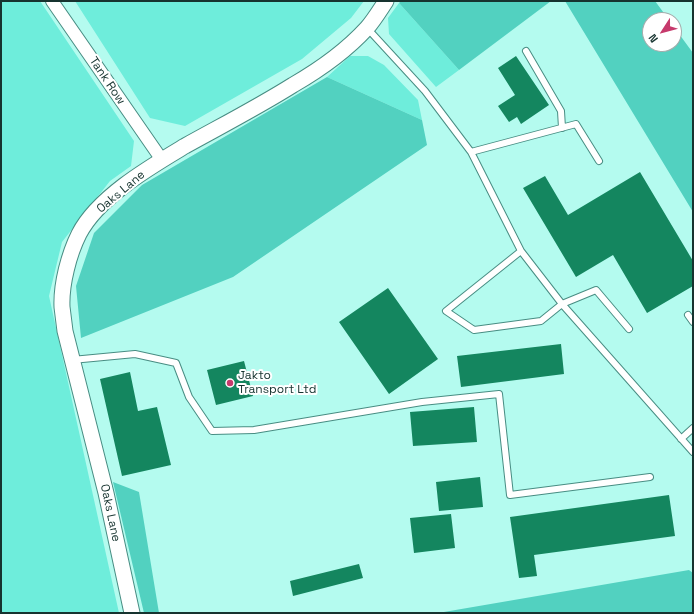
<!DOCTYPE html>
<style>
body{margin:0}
#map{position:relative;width:694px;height:614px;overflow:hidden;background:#b4fbef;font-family:"Space Grotesk",sans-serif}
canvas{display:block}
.frame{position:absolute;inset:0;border:2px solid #16332f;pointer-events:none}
.north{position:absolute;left:642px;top:12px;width:40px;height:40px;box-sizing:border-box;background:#fff;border:1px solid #a2adac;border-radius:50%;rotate:234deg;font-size:11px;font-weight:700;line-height:16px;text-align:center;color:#16332f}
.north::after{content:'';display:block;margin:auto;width:14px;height:18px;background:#c63a6c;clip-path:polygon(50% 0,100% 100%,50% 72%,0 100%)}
</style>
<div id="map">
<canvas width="694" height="614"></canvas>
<div class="frame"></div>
<div class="north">N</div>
</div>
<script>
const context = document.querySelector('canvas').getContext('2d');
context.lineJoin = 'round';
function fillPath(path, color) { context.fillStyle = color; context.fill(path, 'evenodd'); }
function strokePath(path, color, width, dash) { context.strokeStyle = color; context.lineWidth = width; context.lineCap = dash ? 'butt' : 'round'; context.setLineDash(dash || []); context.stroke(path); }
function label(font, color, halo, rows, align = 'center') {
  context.font = font + ' "Space Grotesk",sans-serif'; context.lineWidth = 4; context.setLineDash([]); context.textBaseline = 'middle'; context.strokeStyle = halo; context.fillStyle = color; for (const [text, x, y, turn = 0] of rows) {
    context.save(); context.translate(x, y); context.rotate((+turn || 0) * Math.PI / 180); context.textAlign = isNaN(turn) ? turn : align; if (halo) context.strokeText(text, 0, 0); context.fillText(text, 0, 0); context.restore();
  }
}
fillPath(new Path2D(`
 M 1,1 L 40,1 L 134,141 L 131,166 L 110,181 L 62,242 L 49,296 L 119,613 L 1,613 Z
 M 75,1 L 364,1 L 351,18 L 302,59 L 185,126 L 150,118 Z
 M 399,3 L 459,70 L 436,87 L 389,34 L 388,18 Z
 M 350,56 L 368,56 L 384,65 L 418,100 L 422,120 L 327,77 Z`), '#6eeddb');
fillPath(new Path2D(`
 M 401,1 L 551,1 L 459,70 L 399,3 Z
 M 565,1 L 655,1 L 669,20 L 650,20 L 650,44 L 674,44 L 674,27 L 693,53 L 693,212 Z
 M 327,77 L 422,120 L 427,145 L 233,277 L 81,338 L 76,286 L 94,233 L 142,185 Z
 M 113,482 L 139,492 L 159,613 L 144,613 Z
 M 689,570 L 693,573 L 693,613 L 438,613 Z`), '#52d1c0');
fillPath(new Path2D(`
 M 516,56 L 549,105 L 521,124 L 517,117 L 509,122 L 498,106 L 515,95 L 498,68 Z
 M 640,172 L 693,261 L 693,286 L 647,313 L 613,255 L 576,277 L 523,188 L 545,176 L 568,215 Z
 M 388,288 L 438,359 L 389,394 L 339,322 Z
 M 561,344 L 564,374 L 461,387 L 457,356 Z
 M 244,361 L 253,396 L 216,405 L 207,370 Z
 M 130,372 L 138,411 L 157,407 L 171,465 L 122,476 L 100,379 Z
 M 474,407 L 477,442 L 413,446 L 410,412 Z
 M 480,477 L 483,507 L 439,511 L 436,482 Z
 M 669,495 L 675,536 L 534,555 L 537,576 L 519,578 L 510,517 Z
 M 451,514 L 455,548 L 414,553 L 410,518 Z
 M 359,564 L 363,578 L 293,596 L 290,581 Z`), '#14865f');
const service = new Path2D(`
 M 367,28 L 425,91 L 471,152 L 521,251 L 562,304 L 693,452
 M 526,51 L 561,111 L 562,128
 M 471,152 L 576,124 L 599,161
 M 521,251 L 446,311 L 474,330 L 541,321 L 562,304 L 596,290 L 629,329
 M 688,315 L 693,322
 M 72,360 L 135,354 L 176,363 L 189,397 L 212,431 L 254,430 L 422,402 L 499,394 L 510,495 L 650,477
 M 681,439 L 693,428`);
const minor = new Path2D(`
 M 52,1 L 162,160`);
const tertiary = new Path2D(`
 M 132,613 L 106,493 L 65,331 C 64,323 63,315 62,307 C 61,284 69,254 79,234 C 98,197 150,167 185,146 C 221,126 258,107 293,85 C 319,70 346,51 367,28 C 374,20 380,10 386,1`);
strokePath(service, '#488d83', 8);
strokePath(minor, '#488d83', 14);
strokePath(tertiary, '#488d83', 17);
strokePath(service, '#fff', 6);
strokePath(minor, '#fff', 12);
strokePath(tertiary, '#fff', 15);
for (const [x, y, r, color] of [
 [230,383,4,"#c63a6c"]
]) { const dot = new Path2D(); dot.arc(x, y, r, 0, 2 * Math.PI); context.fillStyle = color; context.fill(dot); strokePath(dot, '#fff', 1.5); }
label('12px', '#16332f', '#fff', [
 ["Tank Row",107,81,56],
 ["Oaks Lane",121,192,-40],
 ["Oaks Lane",110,513,78]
]);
label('12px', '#16332f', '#fff', [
 ["Jakto",238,376],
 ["Transport Ltd",238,390]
], 'left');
</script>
